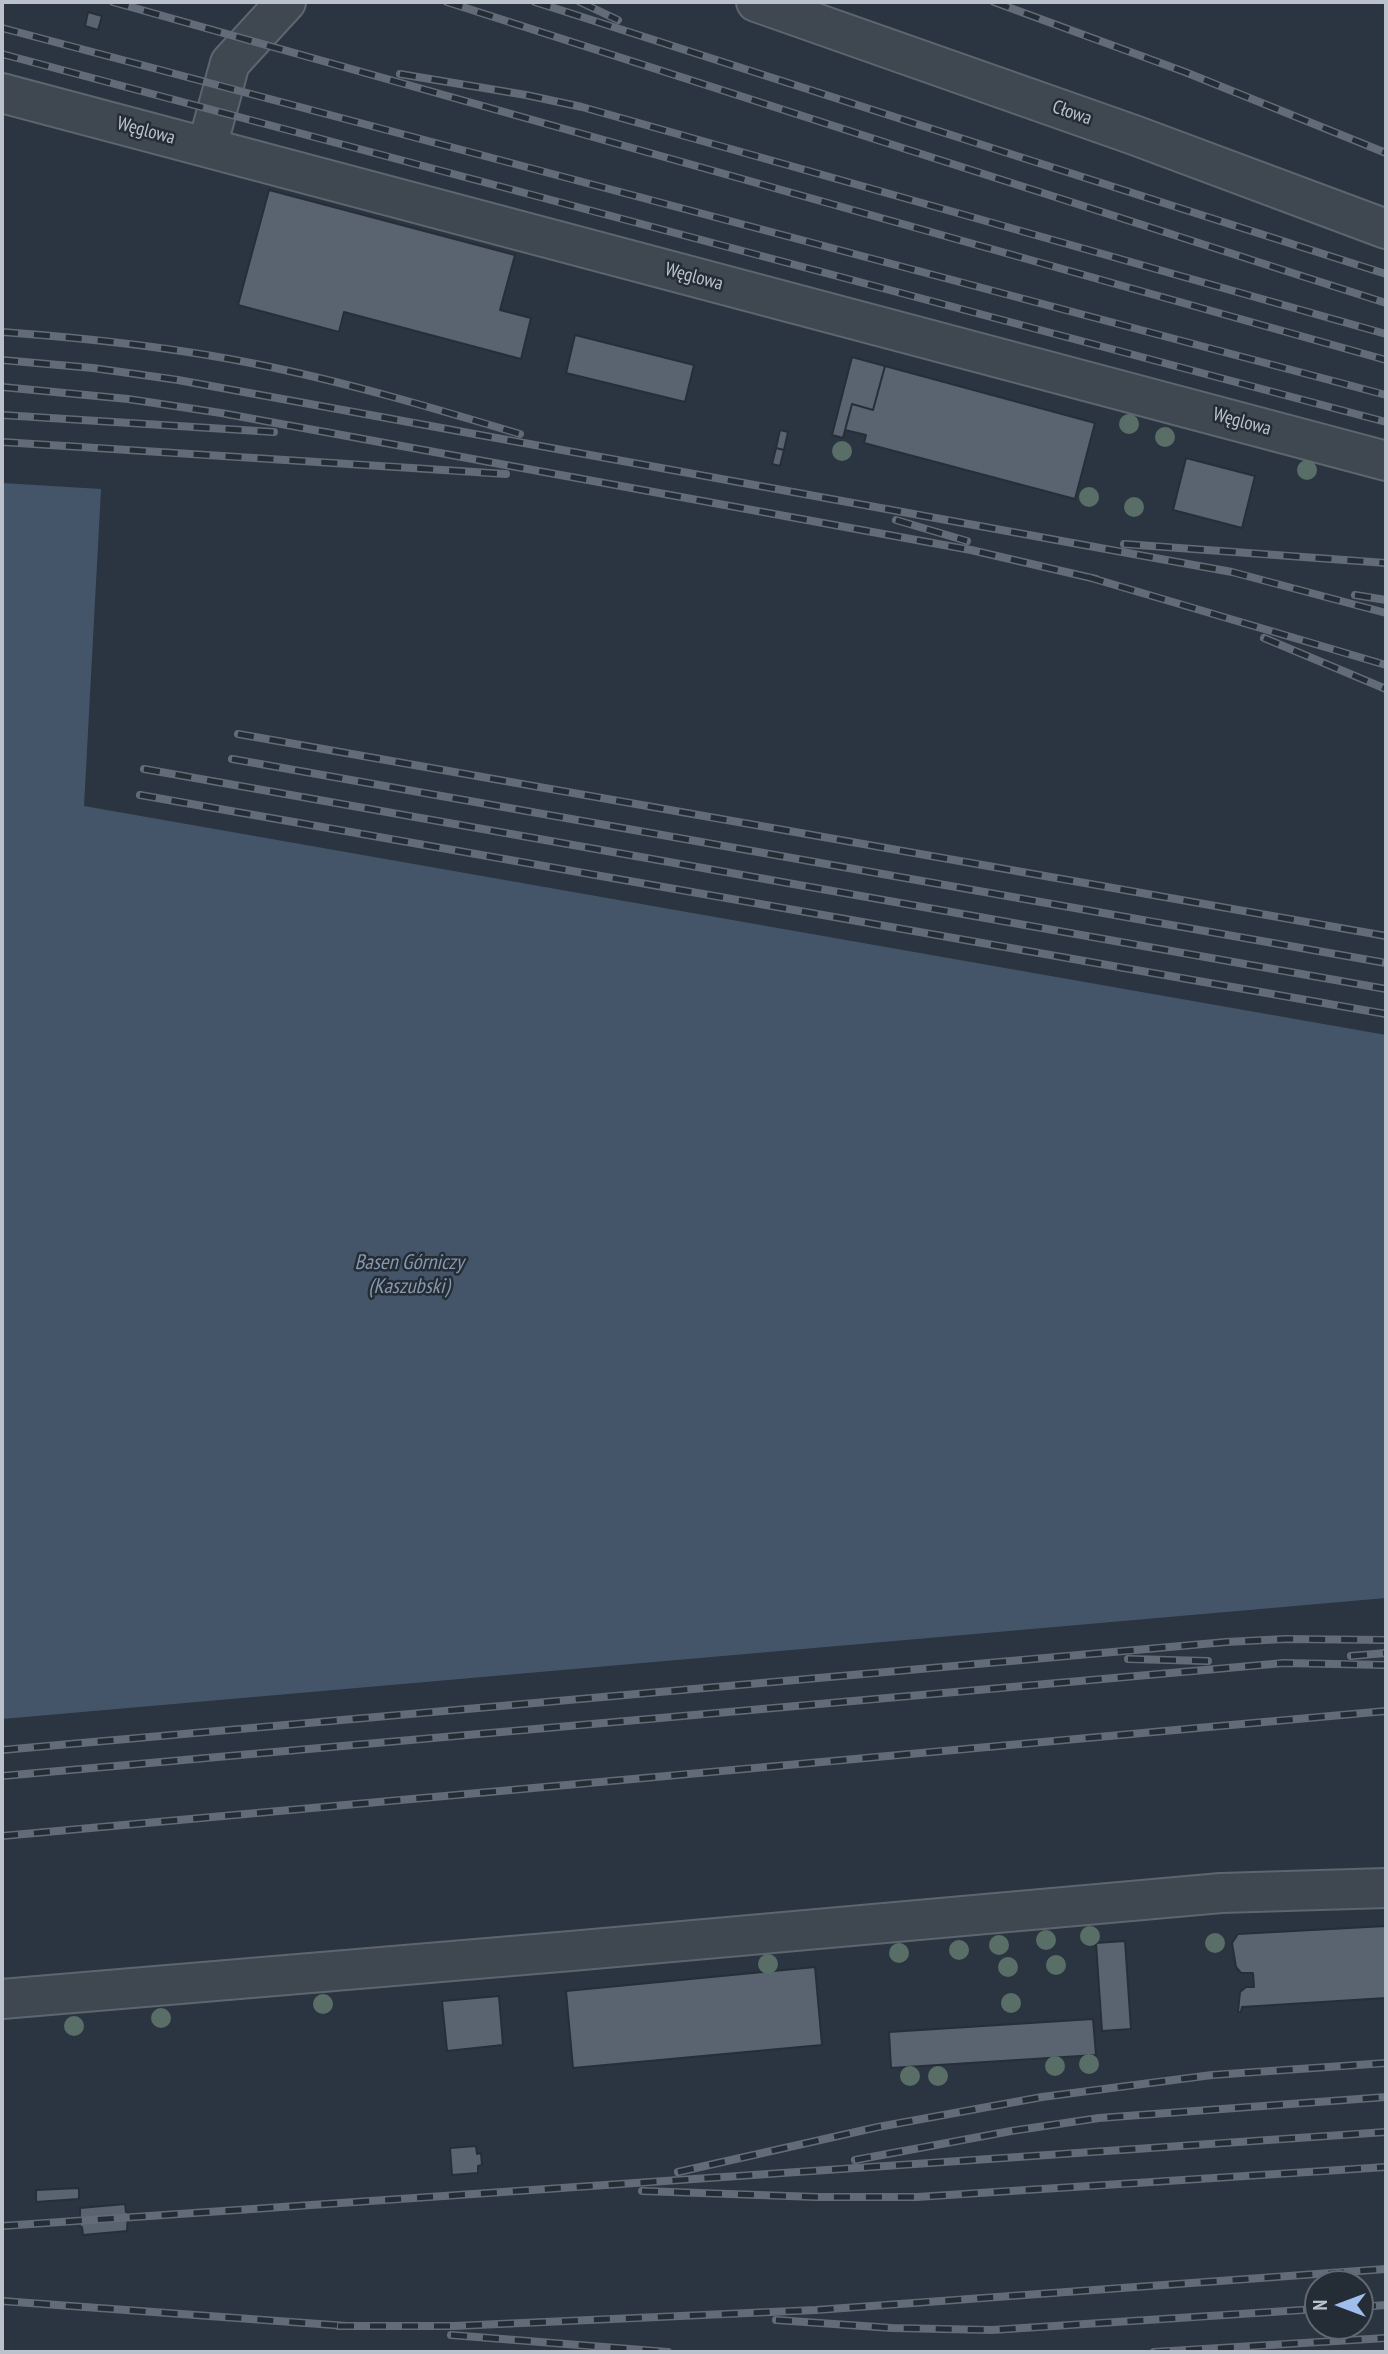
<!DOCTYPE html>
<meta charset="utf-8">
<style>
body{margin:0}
#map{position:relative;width:1388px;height:2354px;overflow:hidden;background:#2b3541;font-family:"PT Sans Narrow",sans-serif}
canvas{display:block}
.frame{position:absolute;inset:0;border:4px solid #bcc2cb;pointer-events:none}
.north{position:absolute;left:1304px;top:2270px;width:70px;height:70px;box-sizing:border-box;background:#242c36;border:2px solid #616872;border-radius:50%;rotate:270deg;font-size:19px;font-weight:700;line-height:28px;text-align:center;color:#bcc2cb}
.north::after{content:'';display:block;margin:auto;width:24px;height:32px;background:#a0beec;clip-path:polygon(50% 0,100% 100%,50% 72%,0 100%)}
</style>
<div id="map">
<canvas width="1388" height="2354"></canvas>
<div class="frame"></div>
<div class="north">N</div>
</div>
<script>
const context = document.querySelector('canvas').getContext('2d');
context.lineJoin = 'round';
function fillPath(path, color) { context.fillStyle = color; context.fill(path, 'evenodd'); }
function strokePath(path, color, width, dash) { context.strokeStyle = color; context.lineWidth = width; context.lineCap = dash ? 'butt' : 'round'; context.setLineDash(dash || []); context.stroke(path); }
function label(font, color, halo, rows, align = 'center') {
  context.font = font + ' "PT Sans Narrow",sans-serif'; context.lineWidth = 5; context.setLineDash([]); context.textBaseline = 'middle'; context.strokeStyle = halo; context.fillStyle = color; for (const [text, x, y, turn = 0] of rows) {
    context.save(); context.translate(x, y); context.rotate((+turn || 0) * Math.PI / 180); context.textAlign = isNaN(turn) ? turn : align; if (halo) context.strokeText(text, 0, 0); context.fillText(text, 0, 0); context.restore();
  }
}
fillPath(new Path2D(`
 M 2,483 L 101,489 L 84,806 L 1386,1035 L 1386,1598 L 2,1719 Z`), '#455569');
const building = new Path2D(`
 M 88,12 L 102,16 L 98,30 L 85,26 Z
 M 269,190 L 515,255 L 500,310 L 531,318 L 521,359 L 344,312 L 339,332 L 238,305 Z
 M 575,335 L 694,365 L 685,402 L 566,373 Z
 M 852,357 L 885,366 L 873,410 L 852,404 L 843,438 L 832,435 Z
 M 885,366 L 1095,423 L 1075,499 L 864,443 L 866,435 L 845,430 L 852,404 L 873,410 Z
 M 780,430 L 788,432 L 784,450 L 776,448 Z
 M 776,448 L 784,450 L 780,466 L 772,464 Z
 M 1186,458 L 1255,476 L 1242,528 L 1173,510 Z
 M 1386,1926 L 1386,1998 L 1242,2007 L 1241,2012 L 1238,2012 L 1240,1992 L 1246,1987 L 1254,1987 L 1253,1973 L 1241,1973 L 1236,1967 L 1232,1943 L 1238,1934 Z
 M 1125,1941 L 1131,2029 L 1102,2031 L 1096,1943 Z
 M 815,1967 L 822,2045 L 573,2068 L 566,1991 Z
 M 499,1996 L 503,2045 L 447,2051 L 442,2001 Z
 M 1093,2019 L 1096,2055 L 891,2068 L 889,2032 Z
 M 476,2146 L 477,2154 L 481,2153 L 482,2165 L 478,2166 L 478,2173 L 452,2175 L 450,2148 Z
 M 79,2188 L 79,2199 L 36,2202 L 36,2190 Z
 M 125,2204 L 126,2212 L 128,2212 L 127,2231 L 83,2235 L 82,2227 L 80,2227 L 80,2208 Z`);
fillPath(building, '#5a6370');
strokePath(building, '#262e38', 2);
const minor = new Path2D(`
 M 756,2 L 1134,135 L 1386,229
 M 2,93 L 1386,461
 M 207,147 L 230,63 L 286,2
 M 2,1999 L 571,1951 L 1221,1893 L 1386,1888`);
strokePath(minor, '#5d656e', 42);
strokePath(minor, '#3f4751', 38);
const rail = new Path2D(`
 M 113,2 L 1386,360
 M 447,2 L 1386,303
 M 535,2 L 1386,274
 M 580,2 L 618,20
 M 994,2 L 1185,72 L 1386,153
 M 2,28 L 1386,395
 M 2,54 L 1386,422
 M 400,74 L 526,95 L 582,107 L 1386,334
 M 2,332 C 87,338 172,347 256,364 C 346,382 433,408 520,434
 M 2,360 L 93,368 L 178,380 L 1232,572 L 1386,613
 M 2,387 L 128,399 L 221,413 L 971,550 L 1096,579
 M 2,415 L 274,432
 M 2,442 L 506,474
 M 896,520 L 967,541
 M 1124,544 L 1386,563
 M 1088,577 L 1386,665
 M 1355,595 L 1386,600
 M 1264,638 L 1386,689
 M 238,734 L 1386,936
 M 232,759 L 1386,963
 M 144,769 L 1386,989
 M 140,795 L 1386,1014
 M 1351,1656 L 1386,1653
 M 1128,1659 L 1208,1661
 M 2,1750 L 1226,1642 L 1285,1639 L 1386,1640
 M 2,1776 L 1284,1663 L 1386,1665
 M 2,1836 L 1386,1711
 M 855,2160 L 1011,2131 L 1099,2118 L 1386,2097
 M 678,2172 L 878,2127 L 1042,2097 L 1212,2075 L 1386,2063
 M 642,2191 L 817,2197 L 917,2197 L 1386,2167
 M 2,2226 L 1386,2132
 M 2,2301 L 347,2326
 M 1360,2307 L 1386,2305
 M 776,2320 L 892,2328 L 992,2330 L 1318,2309
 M 338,2326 L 454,2326 L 816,2310 L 1386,2269
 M 451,2335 L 668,2352
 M 1154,2352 L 1386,2338`);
strokePath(rail, '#626b77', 8);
strokePath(rail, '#242c36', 5, [16]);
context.fillStyle = '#596e66';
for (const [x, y] of [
 [1129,424],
 [1165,437],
 [842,451],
 [1307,470],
 [1089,497],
 [1134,507],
 [1090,1936],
 [1046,1940],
 [1215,1943],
 [999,1945],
 [959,1950],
 [899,1953],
 [768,1964],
 [1056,1965],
 [1008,1967],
 [1011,2003],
 [323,2004],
 [161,2018],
 [74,2026],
 [1089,2064],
 [1055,2066],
 [910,2076],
 [938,2076]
]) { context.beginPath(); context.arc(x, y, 10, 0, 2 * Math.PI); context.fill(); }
label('19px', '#bcc2cb', '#242c36', [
 ["Cłowa",1072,113,19],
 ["Węglowa",146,131,15],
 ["Węglowa",694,277,15],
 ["Węglowa",1242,422,15]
]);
label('italic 21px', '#8798ae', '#242c36', [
 ["Basen Górniczy",409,1263],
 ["(Kaszubski)",409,1287]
]);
</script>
